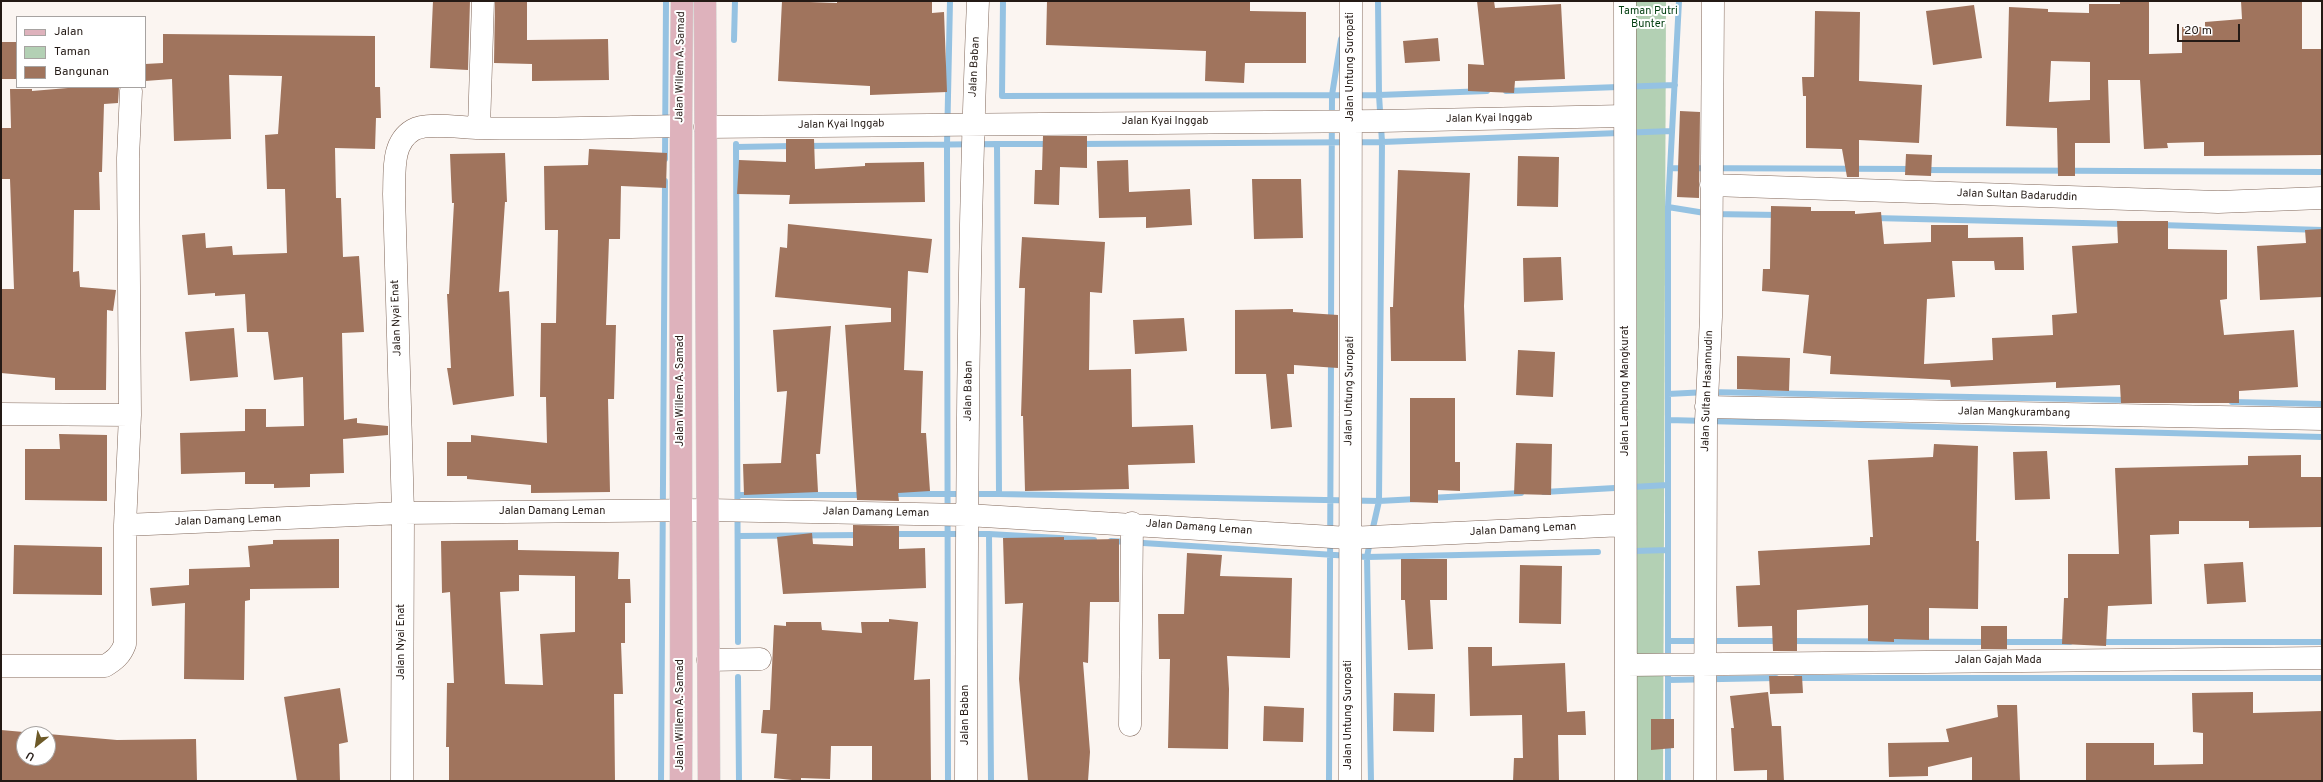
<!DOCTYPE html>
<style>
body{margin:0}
#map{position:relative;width:2323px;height:782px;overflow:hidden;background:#fbf5f1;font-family:Overpass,sans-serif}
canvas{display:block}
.frame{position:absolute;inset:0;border:2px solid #241a15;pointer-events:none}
.legend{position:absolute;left:16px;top:16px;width:130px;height:72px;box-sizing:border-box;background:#fff;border:1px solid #a7a3a1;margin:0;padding:5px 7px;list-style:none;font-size:12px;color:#241a15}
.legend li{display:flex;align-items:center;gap:8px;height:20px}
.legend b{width:20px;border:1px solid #a7a3a1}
.north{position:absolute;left:16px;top:726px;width:40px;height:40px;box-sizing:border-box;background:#fff;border:1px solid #a7a3a1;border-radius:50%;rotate:210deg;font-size:11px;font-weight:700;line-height:16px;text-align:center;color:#241a15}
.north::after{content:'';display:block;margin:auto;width:14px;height:18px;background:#6d5a28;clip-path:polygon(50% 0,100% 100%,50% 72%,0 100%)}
.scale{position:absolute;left:2177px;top:24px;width:63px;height:18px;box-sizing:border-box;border:2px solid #241a15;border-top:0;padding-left:5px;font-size:12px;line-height:14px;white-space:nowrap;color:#241a15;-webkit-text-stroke:3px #fff;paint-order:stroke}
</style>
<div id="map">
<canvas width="2323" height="782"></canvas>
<div class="frame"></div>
<ul class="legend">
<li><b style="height:5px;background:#deb2bc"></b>Jalan</li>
<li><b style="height:11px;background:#b3d0b4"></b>Taman</li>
<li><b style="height:11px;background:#a0745d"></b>Bangunan</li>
</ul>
<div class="north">U</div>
<div class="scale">20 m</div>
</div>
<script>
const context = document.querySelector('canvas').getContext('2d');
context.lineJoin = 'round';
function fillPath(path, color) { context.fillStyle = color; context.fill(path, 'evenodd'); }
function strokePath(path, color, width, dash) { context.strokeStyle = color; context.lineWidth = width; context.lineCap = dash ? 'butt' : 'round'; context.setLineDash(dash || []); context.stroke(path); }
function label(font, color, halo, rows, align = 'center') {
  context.font = font + ' Overpass,sans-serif'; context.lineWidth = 4; context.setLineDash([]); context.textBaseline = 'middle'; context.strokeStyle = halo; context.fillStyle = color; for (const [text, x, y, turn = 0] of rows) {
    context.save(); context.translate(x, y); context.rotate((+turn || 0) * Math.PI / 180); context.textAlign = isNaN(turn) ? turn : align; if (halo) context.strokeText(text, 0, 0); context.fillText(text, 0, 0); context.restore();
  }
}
fillPath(new Path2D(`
 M 1631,1 L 1666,1 L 1663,781 L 1631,781 Z`), '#b3d0b4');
strokePath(new Path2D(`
 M 1003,1 L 1002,96 L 1379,95 L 1382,142 L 1080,144
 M 1378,1 L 1379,95 L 1487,91
 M 734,40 L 735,1
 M 1506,91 L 1675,85
 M 736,144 L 738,642
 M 1051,144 L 997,144 L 999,494 L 1379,501 L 1372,532
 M 806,146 L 997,144
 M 736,147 L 793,146
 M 665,159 L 666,1
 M 1670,168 L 1912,169
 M 1924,170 L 2322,172
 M 1668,207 L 1711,214 L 1779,215
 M 1874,218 L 2124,224
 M 2160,225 L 2322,230
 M 1331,321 L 1332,95 L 1341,39
 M 1668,394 L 1707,392 L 2128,400
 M 2232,402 L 2322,404
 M 1668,420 L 2322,437
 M 1544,492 L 1668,485
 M 890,494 L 999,494
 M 738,495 L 863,495
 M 1430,498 L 1521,493
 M 1417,499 L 1379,501 L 1382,142 L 1672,131
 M 892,534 L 989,534
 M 738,536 L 861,535
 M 1111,541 L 1367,557 L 1370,541
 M 1635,551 L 1668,550
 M 1668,641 L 1780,641
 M 1790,641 L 1988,642
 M 2000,642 L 2070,642
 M 2100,642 L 2322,642
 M 738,677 L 739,781
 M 1796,678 L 2322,678
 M 1668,680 L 1776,678
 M 1668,725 L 1668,207 L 1679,1
 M 661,781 L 665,181
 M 948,781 L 947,144 L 950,1
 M 991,781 L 989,534 L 1094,540
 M 1329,781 L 1331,361
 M 1371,781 L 1367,557 L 1598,552
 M 1668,781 L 1668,741`), '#95c2e2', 6);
fillPath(new Path2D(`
 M 433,1 L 470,1 L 468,70 L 430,68 Z
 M 495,1 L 527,1 L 527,40 L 608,39 L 609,80 L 532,81 L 532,64 L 494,63 Z
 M 782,1 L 837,3 L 837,1 L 932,1 L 932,13 L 944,12 L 947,92 L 870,95 L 870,86 L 778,81 Z
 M 1047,1 L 1250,1 L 1250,11 L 1306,12 L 1306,63 L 1245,63 L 1244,83 L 1205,81 L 1206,51 L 1046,45 Z
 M 1477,1 L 1494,1 L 1495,8 L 1561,4 L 1565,79 L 1515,81 L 1514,93 L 1468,91 L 1468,64 L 1484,65 Z
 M 2120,1 L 2149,1 L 2149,54 L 2182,53 L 2182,27 L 2205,27 L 2205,22 L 2242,19 L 2241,1 L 2302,1 L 2302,49 L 2322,49 L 2322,155 L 2204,156 L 2204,142 L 2167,143 L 2168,148 L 2144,149 L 2140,80 L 2108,80 L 2110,143 L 2075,143 L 2075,176 L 2058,176 L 2057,128 L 2006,126 L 2009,7 L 2048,9 L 2048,12 L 2089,13 L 2089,4 L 2120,4 ZM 2051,61 L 2090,62 L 2090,100 L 2049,102 Z
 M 1974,5 L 1982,58 L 1933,65 L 1926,11 Z
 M 1815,11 L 1860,12 L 1859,81 L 1922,85 L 1919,143 L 1859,140 L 1859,177 L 1847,177 L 1842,149 L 1806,148 L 1806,96 L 1803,96 L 1802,77 L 1814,77 Z
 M 163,34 L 375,36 L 375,87 L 380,87 L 381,118 L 376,118 L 375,149 L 335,148 L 336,198 L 341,198 L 343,257 L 359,256 L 364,332 L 342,333 L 344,420 L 357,418 L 357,423 L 388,426 L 388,435 L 343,439 L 344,473 L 310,474 L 310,487 L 274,488 L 274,484 L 245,484 L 245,472 L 181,474 L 180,433 L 245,431 L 245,409 L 266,409 L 266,427 L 304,426 L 303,377 L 274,380 L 268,332 L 247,332 L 245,294 L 215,296 L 215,293 L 188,295 L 182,235 L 205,233 L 206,248 L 232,246 L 233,255 L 287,253 L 285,189 L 267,189 L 265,135 L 278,134 L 282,76 L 229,75 L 231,139 L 174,141 L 172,79 L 145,81 L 145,64 L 163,63 Z
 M 1438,38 L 1440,61 L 1405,63 L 1403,41 Z
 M 1,42 L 17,42 L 17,79 L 1,79 Z
 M 80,87 L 119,87 L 118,103 L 104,104 L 102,172 L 99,172 L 100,210 L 74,210 L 73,272 L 79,271 L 80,287 L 116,290 L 113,311 L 107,310 L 106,390 L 55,390 L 55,378 L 1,373 L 1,289 L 14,289 L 10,179 L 1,179 L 1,128 L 11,128 L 10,89 L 32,89 L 32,91 Z
 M 1680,111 L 1700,112 L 1699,198 L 1677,197 Z
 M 1043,136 L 1087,136 L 1087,168 L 1060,167 L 1059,205 L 1034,204 L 1035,170 L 1042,170 Z
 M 786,139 L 814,139 L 815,169 L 865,166 L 865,163 L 924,162 L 925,202 L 789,204 L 790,195 L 737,194 L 739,160 L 786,162 Z
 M 589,149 L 667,153 L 666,188 L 621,186 L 620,239 L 609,239 L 606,325 L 616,325 L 614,399 L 608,399 L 610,492 L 531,493 L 531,485 L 467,479 L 467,476 L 447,476 L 447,442 L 471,442 L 471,435 L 547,443 L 546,397 L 540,397 L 541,323 L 556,323 L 558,230 L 545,230 L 544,166 L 588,165 Z
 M 505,153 L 507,202 L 505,202 L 499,292 L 509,291 L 514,396 L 453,405 L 447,368 L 451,368 L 447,294 L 449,294 L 454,203 L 452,203 L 450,154 Z
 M 1906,154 L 1932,155 L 1931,176 L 1905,175 Z
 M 1518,156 L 1559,157 L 1558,207 L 1517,206 Z
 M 1128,160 L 1129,192 L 1190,189 L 1192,225 L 1146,228 L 1146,217 L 1099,218 L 1097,161 Z
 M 1398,170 L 1470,173 L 1464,306 L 1466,361 L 1391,361 L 1390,307 L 1393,307 Z
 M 1252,179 L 1301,179 L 1303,238 L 1254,239 Z
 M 1771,206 L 1811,207 L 1811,211 L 1855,211 L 1855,214 L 1881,212 L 1884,244 L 1931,242 L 1931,225 L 1968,225 L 1968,238 L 2023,237 L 2024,270 L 1995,270 L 1994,261 L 1952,261 L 1955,297 L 1927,299 L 1924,364 L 1993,360 L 1992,338 L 2053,335 L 2052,315 L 2077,313 L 2072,246 L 2118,243 L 2117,221 L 2168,221 L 2168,249 L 2227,250 L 2227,299 L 2220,300 L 2224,335 L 2294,330 L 2298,387 L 2239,391 L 2239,403 L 2121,403 L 2120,385 L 2056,388 L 2056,382 L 1951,387 L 1950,380 L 1830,374 L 1831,356 L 1803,353 L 1809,295 L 1762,291 L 1763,269 L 1770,269 Z
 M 788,224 L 932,239 L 928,273 L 908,271 L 904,370 L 923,371 L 921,433 L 926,433 L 930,491 L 898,493 L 899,501 L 857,500 L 845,325 L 891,322 L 891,308 L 775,297 L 780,247 L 787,248 Z
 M 2322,229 L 2322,297 L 2260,300 L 2257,246 L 2306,243 L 2305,230 Z
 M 1022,237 L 1105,242 L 1102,293 L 1090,292 L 1089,370 L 1131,369 L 1132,427 L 1193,425 L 1195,463 L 1128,465 L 1129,489 L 1025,491 L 1023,416 L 1021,416 L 1025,288 L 1019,288 Z
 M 1561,257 L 1563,300 L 1524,302 L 1523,258 Z
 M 1293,309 L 1293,312 L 1338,315 L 1338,368 L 1294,365 L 1294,374 L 1287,374 L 1292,427 L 1271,429 L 1266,374 L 1235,374 L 1235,310 Z
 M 1184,318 L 1187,351 L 1135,354 L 1133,320 Z
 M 831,326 L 820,454 L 816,454 L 818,492 L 744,495 L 743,464 L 781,463 L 787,391 L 777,392 L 773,330 Z
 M 234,328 L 238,377 L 190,381 L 185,332 Z
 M 1518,350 L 1555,352 L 1553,397 L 1516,395 Z
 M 1737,356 L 1790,358 L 1789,391 L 1737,389 Z
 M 1410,398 L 1455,398 L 1455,462 L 1460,462 L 1460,491 L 1438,490 L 1438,503 L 1410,502 Z
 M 59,434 L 107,435 L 107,501 L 25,500 L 25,449 L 60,449 Z
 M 1516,443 L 1552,444 L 1551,495 L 1514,494 Z
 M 1934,444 L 1978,446 L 1976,541 L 1979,541 L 1978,609 L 1929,608 L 1929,640 L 1894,639 L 1894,642 L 1868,641 L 1868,605 L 1797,610 L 1797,651 L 1773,651 L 1772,626 L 1738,627 L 1736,586 L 1760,585 L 1758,551 L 1870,545 L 1870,537 L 1873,537 L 1868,460 L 1933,457 Z
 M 2047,451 L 2050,499 L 2015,500 L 2013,452 Z
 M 2301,455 L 2301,477 L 2322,477 L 2322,527 L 2249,528 L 2249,521 L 2179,521 L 2179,534 L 2150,535 L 2152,604 L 2108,606 L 2106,646 L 2062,644 L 2064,598 L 2068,598 L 2068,554 L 2119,554 L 2115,468 L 2248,465 L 2248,456 Z
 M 853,525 L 899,526 L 899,549 L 925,548 L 926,588 L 783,594 L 777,537 L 812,533 L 813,544 L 853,546 Z
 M 1064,537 L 1064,540 L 1119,539 L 1119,602 L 1090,602 L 1088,663 L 1083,662 L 1090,752 L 1088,781 L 1028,781 L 1019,679 L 1023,603 L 1005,604 L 1003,538 Z
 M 339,539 L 339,588 L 250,589 L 250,600 L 245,601 L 244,680 L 184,679 L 185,603 L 152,606 L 150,588 L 189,585 L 189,569 L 250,567 L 248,546 L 273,544 L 273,540 Z
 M 518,540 L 518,550 L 619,552 L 618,579 L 630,579 L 631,603 L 625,603 L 625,643 L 621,643 L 623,694 L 614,694 L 615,781 L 449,781 L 449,747 L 446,747 L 447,683 L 454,683 L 450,592 L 442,593 L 441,541 ZM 519,575 L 575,576 L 575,632 L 540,634 L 543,685 L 505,684 L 500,592 L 519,591 Z
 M 14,545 L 102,547 L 102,595 L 13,594 Z
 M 1187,553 L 1222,555 L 1220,576 L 1292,578 L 1290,658 L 1227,656 L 1229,689 L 1228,749 L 1168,748 L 1170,659 L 1159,659 L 1158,614 L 1184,614 Z
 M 1401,559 L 1447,559 L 1447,600 L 1430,600 L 1433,649 L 1408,650 L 1405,600 L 1401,600 Z
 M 2243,562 L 2246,602 L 2207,604 L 2204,564 Z
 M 1520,565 L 1562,566 L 1561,624 L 1519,623 Z
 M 889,619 L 918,622 L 914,680 L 930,679 L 931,781 L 872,781 L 872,746 L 831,746 L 830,779 L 801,778 L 801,781 L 774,778 L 777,734 L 761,733 L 763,710 L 770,710 L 774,625 L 786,626 L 786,622 L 821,622 L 822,630 L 862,633 L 861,622 L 889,622 Z
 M 1981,626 L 2007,626 L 2007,649 L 1981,649 Z
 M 1468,647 L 1492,647 L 1492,666 L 1565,663 L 1567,712 L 1585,711 L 1586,735 L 1558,735 L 1559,781 L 1513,781 L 1514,758 L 1523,758 L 1522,715 L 1470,716 Z
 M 1769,676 L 1802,676 L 1803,693 L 1770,694 Z
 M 340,688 L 348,742 L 339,744 L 340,781 L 297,781 L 284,697 Z
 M 1768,692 L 1772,726 L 1781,726 L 1784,781 L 1767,781 L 1767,770 L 1734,771 L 1731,728 L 1734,728 L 1730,696 Z
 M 2253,692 L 2253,713 L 2322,711 L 2322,781 L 2086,781 L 2086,743 L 2154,743 L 2154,765 L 2203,764 L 2203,733 L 2193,732 L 2192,693 Z
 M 1394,693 L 1435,694 L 1434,732 L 1393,731 Z
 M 1997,705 L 2017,705 L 2020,781 L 1972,781 L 1972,757 L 1928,767 L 1928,776 L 1889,777 L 1888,743 L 1949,742 L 1946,729 L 1998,717 Z
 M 1264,706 L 1304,708 L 1303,742 L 1263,741 Z
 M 1651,719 L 1674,719 L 1674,748 L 1651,750 Z
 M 1,730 L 46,734 L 24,734 L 24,758 L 48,758 L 48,734 L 117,740 L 196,739 L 197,781 L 1,781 Z`), '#a0745d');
const minor = new Path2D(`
 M 1625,1 L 1626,781
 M 705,127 L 1380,121 L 1625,116
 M 479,128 L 483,1
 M 1711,185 L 2218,202 L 2322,198
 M 1706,407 L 2322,419
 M 1,414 L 130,415
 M 125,525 L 403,513 L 708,510 L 967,515 L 1349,538 L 1625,525
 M 708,660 L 760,659
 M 1626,665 L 2322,658
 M 1,666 L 105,666 C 115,660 121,655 125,644 L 125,525 L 130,415 L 128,158 L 131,91
 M 1130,725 L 1132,523
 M 402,781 L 403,513 L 394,194 C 395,172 391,143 413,130 C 427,122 462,128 479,128 C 546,130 613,127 680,126
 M 966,781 C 967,521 967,261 978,1
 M 1350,781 L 1351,1
 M 1705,781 L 1706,421 L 1711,317 L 1713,1`);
const major = new Path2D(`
 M 705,1 L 709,781
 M 681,781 C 682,521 679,261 682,1`);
strokePath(minor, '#81685b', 23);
strokePath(major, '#d3d1d0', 23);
strokePath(minor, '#fff', 22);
strokePath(major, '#deb2bc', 22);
label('11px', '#003d0f', '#fff', [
 ["Taman Putri",1648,12],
 ["Bunter",1648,25]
]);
label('11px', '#241a15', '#fff', [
 ["Jalan Willem A. Samad",681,67,-89],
 ["Jalan Baban",975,67,-87],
 ["Jalan Untung Suropati",1351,67,-90],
 ["Jalan Kyai Inggab",1489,119,-1],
 ["Jalan Kyai Inggab",1165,122],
 ["Jalan Kyai Inggab",841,125,-1],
 ["Jalan Sultan Badaruddin",2017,196,2],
 ["Jalan Nyai Enat",397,318,-92],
 ["Jalan Willem A. Samad",681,391,-90],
 ["Jalan Baban",969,391,-89],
 ["Jalan Untung Suropati",1350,391,-89],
 ["Jalan Lambung Mangkurat",1626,391,-90],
 ["Jalan Sultan Hasannudin",1708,391,-88],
 ["Jalan Mangkurambang",2014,413,1],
 ["Jalan Damang Leman",552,512],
 ["Jalan Damang Leman",876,513,1],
 ["Jalan Damang Leman",228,521,-2],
 ["Jalan Damang Leman",1199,528,4],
 ["Jalan Damang Leman",1523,530,-3],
 ["Jalan Nyai Enat",402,642,-90],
 ["Jalan Gajah Mada",1998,661],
 ["Jalan Willem A. Samad",681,715,-90],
 ["Jalan Baban",966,715,-90],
 ["Jalan Untung Suropati",1349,715,-90]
]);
</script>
